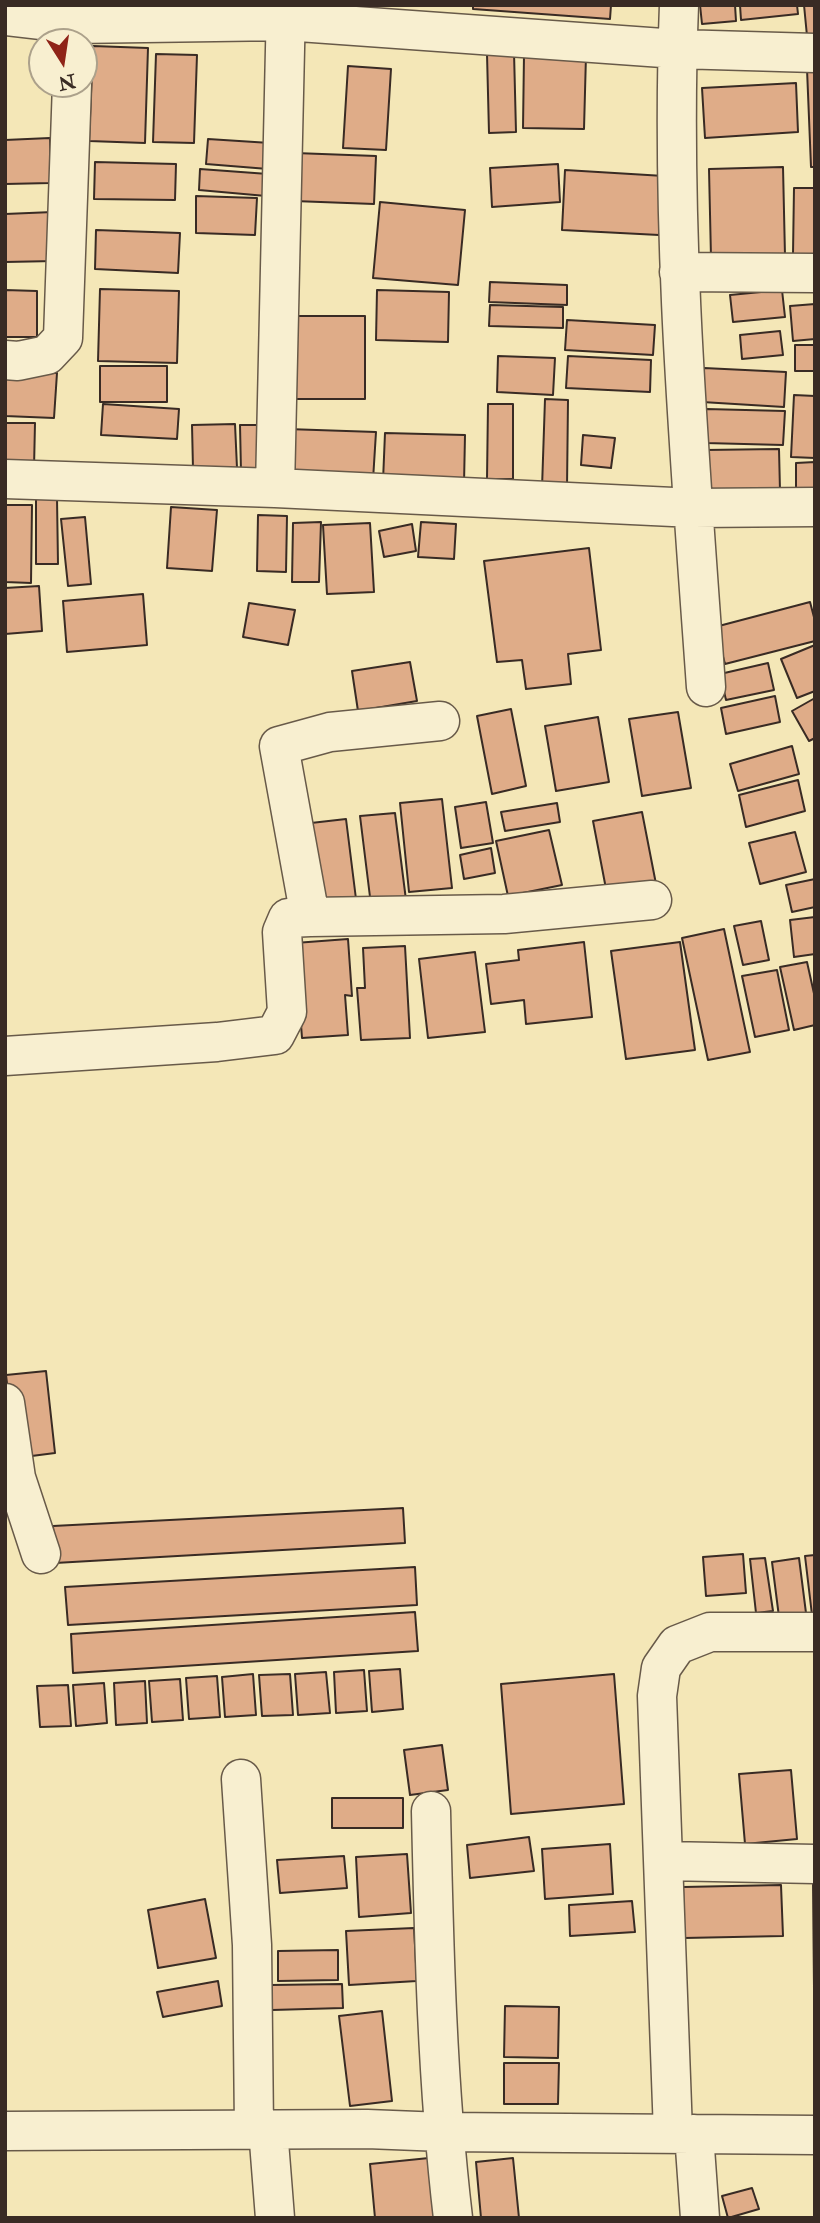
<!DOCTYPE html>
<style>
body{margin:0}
#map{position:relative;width:820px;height:2223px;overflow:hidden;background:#f4e7b7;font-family:"IM FELL Double Pica",serif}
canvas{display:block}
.frame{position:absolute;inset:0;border:7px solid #392b24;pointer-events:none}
.north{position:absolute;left:28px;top:28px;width:70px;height:70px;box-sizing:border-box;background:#f8efd0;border:2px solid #aca18b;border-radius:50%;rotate:168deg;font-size:19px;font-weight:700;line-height:28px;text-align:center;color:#392b24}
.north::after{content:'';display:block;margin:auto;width:24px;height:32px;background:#8f2418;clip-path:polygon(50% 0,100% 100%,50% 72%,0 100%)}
</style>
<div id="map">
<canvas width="820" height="2223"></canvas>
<div class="frame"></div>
<div class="north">N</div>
</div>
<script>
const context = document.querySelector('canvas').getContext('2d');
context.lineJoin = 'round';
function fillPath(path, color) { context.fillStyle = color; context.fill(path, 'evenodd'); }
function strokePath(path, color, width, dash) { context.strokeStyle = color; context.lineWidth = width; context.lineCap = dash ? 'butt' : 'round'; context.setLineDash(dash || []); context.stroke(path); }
const building = new Path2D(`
 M 473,5 L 611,5 L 610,19 L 473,9 Z
 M 700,5 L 735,5 L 736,21 L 702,24 Z
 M 740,5 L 797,5 L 798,14 L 741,20 Z
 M 804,5 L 815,5 L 815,36 L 807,36 Z
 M 93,46 L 148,48 L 145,143 L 89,141 Z
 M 514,52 L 516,132 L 489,133 L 487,54 Z
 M 156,54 L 197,55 L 194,143 L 153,142 Z
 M 524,55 L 586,55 L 584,129 L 523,128 Z
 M 348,66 L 391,69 L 386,150 L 343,148 Z
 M 807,69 L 815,69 L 815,167 L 811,167 Z
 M 796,83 L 798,132 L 705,138 L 702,88 Z
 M 50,138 L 51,183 L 5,184 L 5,140 Z
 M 208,139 L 270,143 L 268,169 L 206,164 Z
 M 295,153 L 376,156 L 374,204 L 294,201 Z
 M 95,162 L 176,164 L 175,200 L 94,199 Z
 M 558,164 L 560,202 L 492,207 L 490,168 Z
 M 783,167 L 785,256 L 711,258 L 709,169 Z
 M 200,169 L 268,174 L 266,196 L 199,190 Z
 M 565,170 L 664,176 L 659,235 L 562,230 Z
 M 794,188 L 815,188 L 815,254 L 793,254 Z
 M 196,196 L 257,198 L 255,235 L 196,233 Z
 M 380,202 L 465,210 L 458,285 L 373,278 Z
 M 53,212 L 55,261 L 5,262 L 5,214 Z
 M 96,230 L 180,233 L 178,273 L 95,269 Z
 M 490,282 L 567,285 L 567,305 L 489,302 Z
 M 100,289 L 179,291 L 177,363 L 98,361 Z
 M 5,290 L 37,291 L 37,337 L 5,337 Z
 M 377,290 L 449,292 L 448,342 L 376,340 Z
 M 782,290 L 785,317 L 733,322 L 730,295 Z
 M 815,304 L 815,339 L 793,341 L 790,306 Z
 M 490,305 L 563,307 L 563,328 L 489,326 Z
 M 296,316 L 365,316 L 365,399 L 296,399 Z
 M 567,320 L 655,325 L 653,355 L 565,350 Z
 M 780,331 L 783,355 L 742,359 L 740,335 Z
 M 795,345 L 815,345 L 815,371 L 795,371 Z
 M 498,356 L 555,358 L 553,395 L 497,392 Z
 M 568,356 L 651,360 L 650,392 L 566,388 Z
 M 100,366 L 167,366 L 167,402 L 100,402 Z
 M 704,368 L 786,372 L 784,407 L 702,402 Z
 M 5,371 L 57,373 L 54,418 L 5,416 Z
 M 794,395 L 815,396 L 815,458 L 791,457 Z
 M 545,399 L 568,400 L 567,488 L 542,488 Z
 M 103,404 L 179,409 L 177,439 L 101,435 Z
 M 488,404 L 513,404 L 513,479 L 487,479 Z
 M 706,409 L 785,411 L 783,445 L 705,443 Z
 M 5,423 L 35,423 L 34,468 L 5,468 Z
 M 235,424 L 237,468 L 193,469 L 192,425 Z
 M 240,425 L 267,425 L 268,472 L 241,472 Z
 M 287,429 L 376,432 L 373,480 L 285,477 Z
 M 385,433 L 465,435 L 464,484 L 383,481 Z
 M 583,435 L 615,438 L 611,468 L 581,465 Z
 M 779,449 L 780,491 L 705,492 L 705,450 Z
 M 815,462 L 815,496 L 796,496 L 796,463 Z
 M 36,498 L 57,498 L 58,564 L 36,564 Z
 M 5,505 L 32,505 L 31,583 L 5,582 Z
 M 171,507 L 217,510 L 212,571 L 167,568 Z
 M 258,515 L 287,516 L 286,572 L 257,571 Z
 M 85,517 L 91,584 L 68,586 L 61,519 Z
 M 321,522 L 319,582 L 292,582 L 293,523 Z
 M 421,522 L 456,524 L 454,559 L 418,557 Z
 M 370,523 L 374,592 L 327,594 L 323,525 Z
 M 412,524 L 416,551 L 384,557 L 379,531 Z
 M 589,548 L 601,650 L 568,654 L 571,684 L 526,689 L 522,660 L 497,662 L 484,561 Z
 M 39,586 L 42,631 L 5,634 L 5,588 Z
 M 143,594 L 147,645 L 67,652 L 63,601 Z
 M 810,602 L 815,621 L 815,641 L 725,664 L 715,627 Z
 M 249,603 L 295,610 L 288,645 L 243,637 Z
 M 815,645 L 815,691 L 797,698 L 781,659 Z
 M 410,662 L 417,701 L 358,711 L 352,671 Z
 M 768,663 L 774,690 L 726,700 L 720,674 Z
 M 775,696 L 780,722 L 726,734 L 721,708 Z
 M 815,698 L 815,738 L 809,741 L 792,711 Z
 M 511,709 L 526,786 L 492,794 L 477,716 Z
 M 678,712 L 691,788 L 642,796 L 629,719 Z
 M 598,717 L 609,782 L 556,791 L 545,726 Z
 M 792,746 L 799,774 L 738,791 L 730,764 Z
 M 798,780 L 805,811 L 746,827 L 739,795 Z
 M 442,799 L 452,888 L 409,892 L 400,803 Z
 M 486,802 L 493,843 L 461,848 L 455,807 Z
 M 557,803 L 560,822 L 505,831 L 501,812 Z
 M 642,812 L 656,884 L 607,894 L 593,821 Z
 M 395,813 L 406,900 L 371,905 L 360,816 Z
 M 346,819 L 357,907 L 321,912 L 311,823 Z
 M 549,830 L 562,885 L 508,896 L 496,841 Z
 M 795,832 L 806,872 L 760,884 L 749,843 Z
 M 491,848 L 495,873 L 464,879 L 460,855 Z
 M 815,879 L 815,907 L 792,912 L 786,885 Z
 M 815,917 L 815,954 L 794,957 L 790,920 Z
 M 761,921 L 769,960 L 743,965 L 734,926 Z
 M 724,929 L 750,1052 L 708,1060 L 682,938 Z
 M 348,939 L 352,996 L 345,995 L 348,1035 L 302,1038 L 295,943 Z
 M 584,942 L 592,1017 L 526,1024 L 524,1000 L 491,1004 L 486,964 L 519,960 L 518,950 Z
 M 680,942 L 695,1050 L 626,1059 L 611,951 Z
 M 405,946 L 410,1038 L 361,1040 L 357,988 L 365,988 L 363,948 Z
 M 475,952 L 485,1032 L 428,1038 L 419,959 Z
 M 807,962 L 815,998 L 815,1025 L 794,1030 L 780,967 Z
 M 777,970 L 789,1030 L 755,1037 L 742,976 Z
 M 46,1371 L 55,1453 L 16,1458 L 6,1375 Z
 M 403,1508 L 405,1543 L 55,1563 L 53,1526 Z
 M 743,1554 L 746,1593 L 706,1596 L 703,1557 Z
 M 815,1555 L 815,1615 L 812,1615 L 805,1556 Z
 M 765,1558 L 773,1611 L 756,1613 L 750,1559 Z
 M 799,1558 L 806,1613 L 779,1617 L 772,1562 Z
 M 415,1567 L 417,1605 L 68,1625 L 65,1587 Z
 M 415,1612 L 418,1651 L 73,1673 L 71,1634 Z
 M 400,1669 L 403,1709 L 372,1712 L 369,1671 Z
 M 364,1670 L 367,1711 L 336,1713 L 334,1672 Z
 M 326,1672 L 330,1713 L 298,1715 L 295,1674 Z
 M 253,1674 L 256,1715 L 225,1717 L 222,1677 Z
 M 290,1674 L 293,1715 L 262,1716 L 259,1675 Z
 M 614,1674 L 624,1804 L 511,1814 L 501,1684 Z
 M 217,1676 L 220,1717 L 189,1719 L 186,1678 Z
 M 180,1679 L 183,1720 L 152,1722 L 149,1681 Z
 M 145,1681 L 147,1723 L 116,1725 L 114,1683 Z
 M 104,1683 L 107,1723 L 76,1726 L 73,1685 Z
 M 68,1685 L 71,1726 L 40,1727 L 37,1686 Z
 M 442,1745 L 448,1790 L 410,1795 L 404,1750 Z
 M 791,1770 L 797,1839 L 745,1844 L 739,1774 Z
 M 332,1798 L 403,1798 L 403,1828 L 332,1828 Z
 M 529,1837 L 534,1871 L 470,1878 L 467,1845 Z
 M 610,1844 L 613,1894 L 545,1899 L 542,1849 Z
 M 407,1854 L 411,1913 L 359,1917 L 356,1857 Z
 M 344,1856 L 347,1888 L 280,1893 L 277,1860 Z
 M 813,1880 L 815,1880 L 814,1988 Z
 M 781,1885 L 783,1936 L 684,1938 L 683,1887 Z
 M 205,1899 L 216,1958 L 158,1968 L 148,1910 Z
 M 632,1901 L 635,1932 L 570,1936 L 569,1905 Z
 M 414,1928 L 417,1981 L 349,1985 L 346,1931 Z
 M 338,1950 L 338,1980 L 278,1981 L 278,1951 Z
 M 218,1981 L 222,2006 L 163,2017 L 157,1992 Z
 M 342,1984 L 343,2008 L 272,2010 L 271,1985 Z
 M 505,2006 L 559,2007 L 558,2058 L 504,2057 Z
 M 382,2011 L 392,2101 L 350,2106 L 339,2016 Z
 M 504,2063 L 559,2063 L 558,2104 L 504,2104 Z
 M 429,2158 L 436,2218 L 375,2218 L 370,2164 Z
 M 513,2158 L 519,2218 L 481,2218 L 476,2162 Z
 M 752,2188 L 759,2209 L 728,2218 L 722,2196 Z`);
fillPath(building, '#dfac88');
strokePath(building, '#392b24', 2);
const minor = new Path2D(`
 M 679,5 C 670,232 690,460 706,687
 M 5,16 L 74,24 L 285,21 L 677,49 L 815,53
 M 679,272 L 815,273
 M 5,360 L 18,361 L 47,355 L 63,338 L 72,84
 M 5,479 L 275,488 L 694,508 L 815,507
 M 275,488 L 286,5
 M 310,917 L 504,914 L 652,900
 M 5,1056 L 217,1042 L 275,1035 L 287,1012 L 282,932 L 288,918 L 310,917 L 279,746 L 330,732 L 440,721
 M 5,1403 L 16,1478 L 41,1554
 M 241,1779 L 252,1945 L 254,2129
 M 431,1811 C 434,1947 437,2083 453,2218
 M 664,1861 L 815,1864
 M 268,2129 L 275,2218
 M 5,2131 L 367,2129 L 443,2132 L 815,2135
 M 673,2133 L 657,1696 L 661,1668 L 677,1645 L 710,1632 L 815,1632
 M 694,2134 L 700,2218`);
strokePath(minor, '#685a49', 41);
strokePath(minor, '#f8efd0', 38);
</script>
